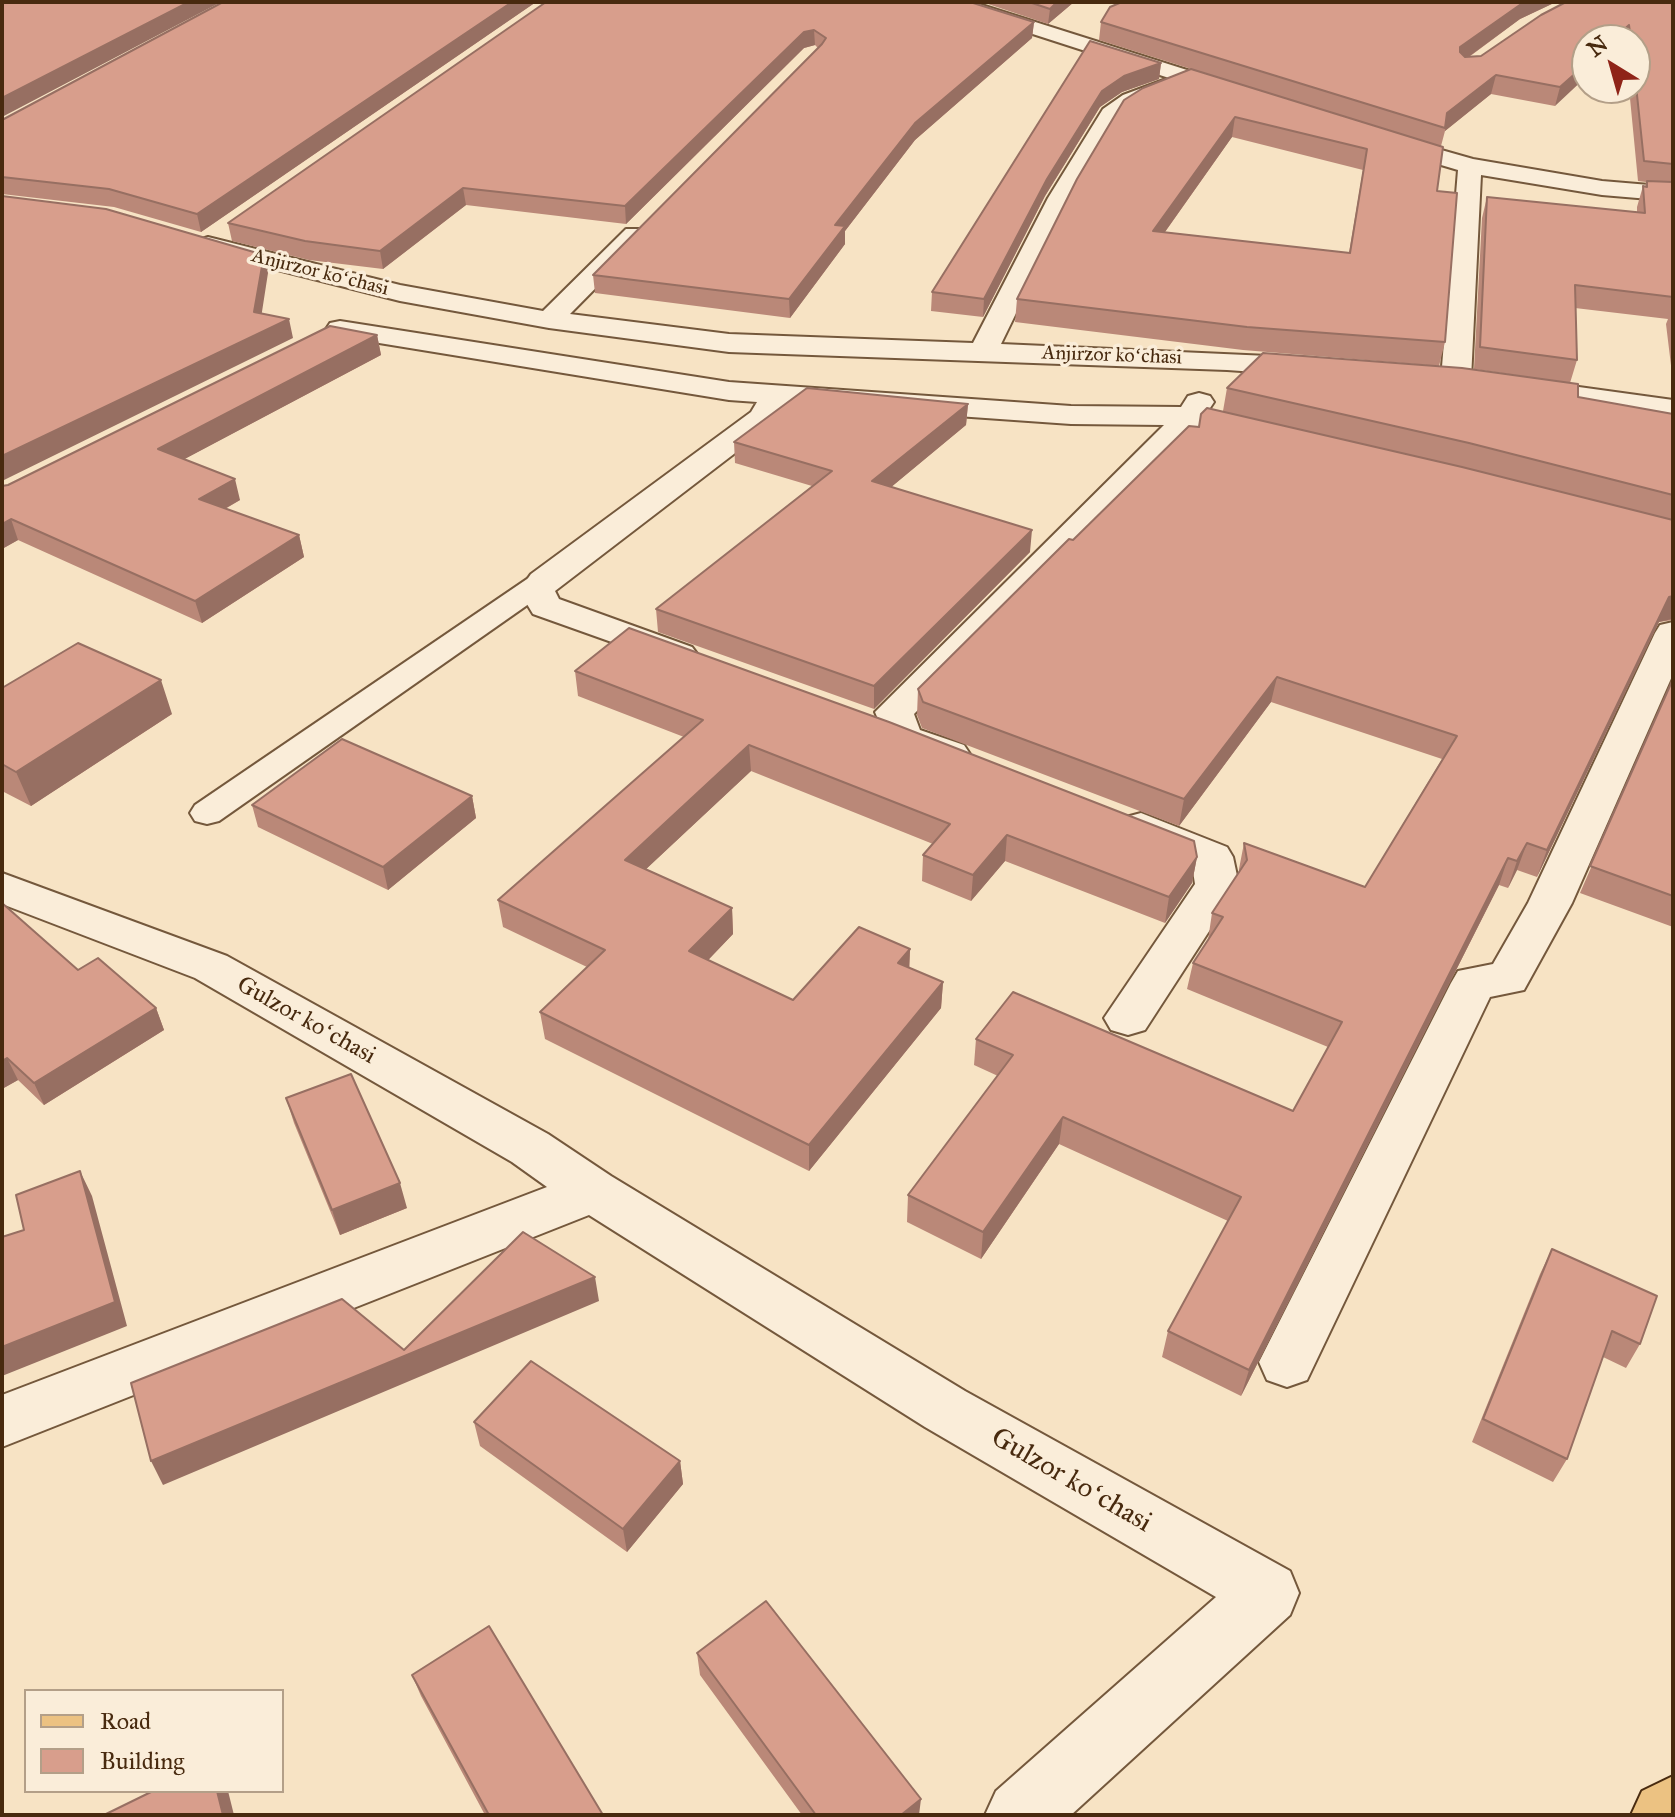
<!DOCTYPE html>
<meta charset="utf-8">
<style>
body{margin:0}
#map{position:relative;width:1675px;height:1817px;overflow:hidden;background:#f7e3c4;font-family:"IM FELL Great Primer",serif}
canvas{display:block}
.frame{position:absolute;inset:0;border:4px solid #482a0f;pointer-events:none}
.legend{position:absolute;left:24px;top:1689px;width:260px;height:104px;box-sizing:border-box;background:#faedd9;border:2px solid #b39f88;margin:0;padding:10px 14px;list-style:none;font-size:24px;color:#482a0f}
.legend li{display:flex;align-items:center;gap:16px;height:40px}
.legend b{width:40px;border:2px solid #b39f88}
.north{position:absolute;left:1571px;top:24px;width:80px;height:80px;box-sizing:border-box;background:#faedd9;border:2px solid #b39f88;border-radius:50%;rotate:323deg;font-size:22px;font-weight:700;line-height:32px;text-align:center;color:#482a0f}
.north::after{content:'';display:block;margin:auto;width:28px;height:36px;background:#8f2418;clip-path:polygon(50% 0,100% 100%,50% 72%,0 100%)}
</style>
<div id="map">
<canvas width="1675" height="1817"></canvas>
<div class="frame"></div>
<ul class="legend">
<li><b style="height:10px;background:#ecc282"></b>Road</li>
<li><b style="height:22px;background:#d89e8c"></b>Building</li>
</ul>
<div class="north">N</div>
</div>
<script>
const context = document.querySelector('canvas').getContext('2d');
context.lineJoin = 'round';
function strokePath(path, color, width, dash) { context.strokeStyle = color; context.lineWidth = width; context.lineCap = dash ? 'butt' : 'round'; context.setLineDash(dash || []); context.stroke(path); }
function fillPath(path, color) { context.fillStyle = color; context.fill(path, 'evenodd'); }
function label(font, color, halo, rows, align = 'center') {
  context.font = font + ' "IM FELL Great Primer",serif'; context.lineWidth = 7; context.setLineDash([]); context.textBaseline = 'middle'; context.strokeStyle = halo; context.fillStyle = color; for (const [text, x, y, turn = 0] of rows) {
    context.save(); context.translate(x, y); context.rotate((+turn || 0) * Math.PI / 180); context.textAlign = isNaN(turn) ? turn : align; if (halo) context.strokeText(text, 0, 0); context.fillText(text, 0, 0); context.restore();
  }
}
const lane = new Path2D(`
 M 543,572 L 553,575 L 557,581 L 553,587 L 219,821 L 207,824 L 195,821 L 190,813 L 195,805 L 533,575 Z`);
const street = new Path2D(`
 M 944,2 L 972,2 L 1244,88 L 1247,93 L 1236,99 L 1186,84 L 1139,105 L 1120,118 L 1072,198 L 1001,344 L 1313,358 L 1323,361 L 1328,367 L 1323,373 L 1313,376 L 1227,370 L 729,352 L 549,328 L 400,301 L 199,250 L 195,245 L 199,240 L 208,237 L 400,285 L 543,311 L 626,229 L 644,229 L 648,234 L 644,239 L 570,314 L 729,334 L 973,343 L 1048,198 L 1103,109 L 1123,95 L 1169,78 L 946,6 Z
 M 1385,134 L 1473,159 L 1602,181 L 1673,187 L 1673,201 L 1602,195 L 1481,175 L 1471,379 L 1466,385 L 1456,388 L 1446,385 L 1441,379 L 1458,170 L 1377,146 L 1374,141 L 1377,136 Z
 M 340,321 L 729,382 L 1071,406 L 1181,407 L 1188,396 L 1199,393 L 1210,396 L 1214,402 L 1208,411 L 1269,425 L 1273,432 L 1269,439 L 1258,441 L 1197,427 L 914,714 L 920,730 L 964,745 L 970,754 L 964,763 L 950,766 L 889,745 L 875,712 L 1164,425 L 1071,424 L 786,404 L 773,424 L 555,591 L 559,599 L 692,647 L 698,655 L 692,663 L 679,666 L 533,614 L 519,591 L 531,574 L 751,412 L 757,402 L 729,400 L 330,335 L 326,329 L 330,323 Z
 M 1521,379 L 1673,400 L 1673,418 L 1511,394 L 1506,388 L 1511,382 Z
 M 1673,622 L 1673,674 L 1572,903 L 1524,990 L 1490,997 L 1307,1380 L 1287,1387 L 1267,1380 L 1259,1362 L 1451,983 L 1458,971 L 1493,964 L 1528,903 L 1655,633 L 1660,625 Z
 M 1141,813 L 1227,847 L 1233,857 L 1239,885 L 1145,1030 L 1128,1035 L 1111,1030 L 1104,1018 L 1195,884 L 1192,865 L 1126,837 L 1120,827 L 1126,817 Z
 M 2,873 L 227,956 L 548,1134 L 611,1176 L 965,1391 L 1290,1571 L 1299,1593 L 1290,1615 L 1071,1815 L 985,1815 L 996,1791 L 1216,1597 L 925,1427 L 589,1215 L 2,1447 L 2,1395 L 547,1187 L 512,1162 L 195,978 L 2,904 Z`);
const primary = new Path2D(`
 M 1673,1776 L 1673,1815 L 1631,1815 L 1642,1791 Z`);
strokePath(lane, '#74583c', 4);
strokePath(street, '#74583c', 4);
strokePath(primary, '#482a0f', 4);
fillPath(lane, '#faedd9');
fillPath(street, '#faedd9');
fillPath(primary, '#ecc282');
fillPath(new Path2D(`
 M 223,2 L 536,2 L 201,232 L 114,207 L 2,194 L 2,120 Z
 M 546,2 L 1034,22 L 1032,38 L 915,140 L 845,231 L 845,244 L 790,318 L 595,293 L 593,275 L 818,48 L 815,45 L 804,48 L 626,224 L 466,205 L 383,269 L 309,260 L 232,241 L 228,223 Z
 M 982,2 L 1074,2 L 1048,24 Z
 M 1122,2 L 1556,2 L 1520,19 L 1469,57 L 1481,56 L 1673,2 L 1673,382 L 1666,324 L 1668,319 L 1575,308 L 1577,360 L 1570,383 L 1474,369 L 1482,218 L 1487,197 L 1637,212 L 1637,207 L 1643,186 L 1645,187 L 1646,182 L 1638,181 L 1629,88 L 1635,88 L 1635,40 L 1587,40 L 1555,106 L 1491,94 L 1445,131 L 1441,146 L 1437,191 L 1445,342 L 1439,366 L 1243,350 L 1015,322 L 1017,299 L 1258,90 L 1099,40 L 1101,22 ZM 1232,137 L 1363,170 L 1349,253 L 1165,232 Z
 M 1090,41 L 1161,63 L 1159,79 L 1122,92 L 1100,107 L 1045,196 L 983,317 L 931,311 L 932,292 Z
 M 377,335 L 381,355 L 184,459 L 240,500 L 225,509 L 299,535 L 304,557 L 202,623 L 18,540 L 2,549 L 2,486 L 8,485 Z
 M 1227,388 L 1578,397 L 1673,414 L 1673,620 L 1659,622 L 1537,877 L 1517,870 L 1508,888 L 1499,885 L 1241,1396 L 1162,1357 L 1168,1331 L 1228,1221 L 1059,1144 L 981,1259 L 907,1222 L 908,1195 L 998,1076 L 974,1065 L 976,1039 L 1293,1111 L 1328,1047 L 1187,989 L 1193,963 L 1208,940 L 1212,913 L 1239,872 L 1239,869 L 1244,843 L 1365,887 L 1442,759 L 1271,702 L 1179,826 L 922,728 L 917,715 L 918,689 L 1073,540 L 1199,427 L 1223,411 Z
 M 968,404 L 966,425 L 891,487 L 1030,552 L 874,709 L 658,632 L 656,609 L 812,486 L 735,463 L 734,442 Z
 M 575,671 L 1197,857 L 1192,883 L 1165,923 L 1005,861 L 971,901 L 922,881 L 923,855 L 933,844 L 751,771 L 646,869 L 732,908 L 733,934 L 708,960 L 793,1000 L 910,949 L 909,968 L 943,982 L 941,1008 L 809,1171 L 545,1039 L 540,1012 L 587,967 L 503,927 L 498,900 L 684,737 L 578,696 Z
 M 1673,679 L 1673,927 L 1580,893 Z
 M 2,688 L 172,714 L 31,806 L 2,791 Z
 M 472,796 L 476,818 L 388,890 L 258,827 L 252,805 Z
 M 2,903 L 78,970 L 156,1008 L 164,1030 L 44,1105 L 18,1080 L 2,1089 Z
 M 286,1098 L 407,1208 L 340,1235 L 294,1123 Z
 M 1552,1249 L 1640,1344 L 1626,1368 L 1603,1357 L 1567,1459 L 1553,1482 L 1472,1442 L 1540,1274 Z
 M 474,1422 L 680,1461 L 683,1484 L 627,1552 L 480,1446 Z
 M 697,1653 L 919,1815 L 802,1815 L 700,1675 Z
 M 412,1675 L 603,1815 L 485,1815 L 421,1696 Z`), '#ba8878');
fillPath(new Path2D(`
 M 189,2 L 221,2 L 2,117 L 2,98 Z
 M 512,2 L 536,2 L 201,232 L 197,214 Z
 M 1057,2 L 1074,2 L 1048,24 L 1050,9 Z
 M 1524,2 L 1556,2 L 1520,19 L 1456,66 L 1460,47 Z
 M 1034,22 L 1032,38 L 915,140 L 845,231 L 845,244 L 790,318 L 789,299 L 835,225 L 915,123 Z
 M 1629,25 L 1625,40 L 1612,40 Z
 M 814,30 L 815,45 L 804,48 L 626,224 L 625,206 L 804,32 Z
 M 1161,63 L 1159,79 L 1122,92 L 1100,107 L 1045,196 L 983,317 L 984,299 L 1047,179 L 1102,91 L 1124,76 Z
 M 1587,63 L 1587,76 L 1555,106 L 1560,87 Z
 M 1496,75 L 1491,94 L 1445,131 L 1447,113 Z
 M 1235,117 L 1232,137 L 1150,253 L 1153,231 Z
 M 463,188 L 466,205 L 383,269 L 380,251 Z
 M 264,255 L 268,273 L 259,331 L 254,312 Z
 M 289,319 L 293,338 L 2,481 L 2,456 Z
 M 377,335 L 381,355 L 164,470 L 158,449 Z
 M 968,404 L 966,425 L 872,503 L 872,481 Z
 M 235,479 L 240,500 L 205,520 L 199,499 Z
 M 11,519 L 18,540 L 2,549 L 2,524 Z
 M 1032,530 L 1030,552 L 874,709 L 874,686 Z
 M 299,535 L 304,557 L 202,623 L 195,601 Z
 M 1673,596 L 1672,619 L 1659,622 L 1537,877 L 1547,850 L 1669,597 Z
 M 1277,677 L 1271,702 L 1179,826 L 1184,799 Z
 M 161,680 L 172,714 L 31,806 L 16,772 Z
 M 749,745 L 751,771 L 628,886 L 625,860 Z
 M 472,796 L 476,818 L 388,890 L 383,867 Z
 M 1007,835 L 1005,861 L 971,901 L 973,875 Z
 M 1527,843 L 1517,870 L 1508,888 L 1517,861 Z
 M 1197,857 L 1192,883 L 1165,923 L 1169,897 Z
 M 1508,858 L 1499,885 L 1241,1396 L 1249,1370 Z
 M 732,908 L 733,934 L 691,978 L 689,951 Z
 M 910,949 L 909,975 L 898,963 Z
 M 943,982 L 941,1008 L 809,1171 L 809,1145 Z
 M 156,1008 L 164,1030 L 44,1105 L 34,1083 Z
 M 7,1058 L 18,1080 L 2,1089 L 2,1061 Z
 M 1063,1117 L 1059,1144 L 981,1259 L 983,1232 Z
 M 80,1171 L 92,1196 L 127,1326 L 2,1376 L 2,1347 Z
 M 400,1183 L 407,1208 L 340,1235 L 332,1210 Z
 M 595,1277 L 599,1301 L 163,1485 L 151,1461 Z
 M 680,1461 L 683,1484 L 627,1552 L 623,1529 Z
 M 217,1791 L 228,1791 L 234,1815 L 223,1815 Z
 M 921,1799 L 919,1815 L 901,1815 Z`), '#976f62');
const building = new Path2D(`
 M 2,2 L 189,2 L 2,98 Z
 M 223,2 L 512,2 L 197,214 L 109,189 L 2,177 L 2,120 Z
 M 546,2 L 970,2 L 1034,22 L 915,123 L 835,225 L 845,226 L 789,299 L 593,275 L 822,44 L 826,38 L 814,30 L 804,32 L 625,206 L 463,188 L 380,251 L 305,241 L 228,223 Z
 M 1029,2 L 1057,2 L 1050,9 Z
 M 1122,2 L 1524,2 L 1460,47 L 1460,52 L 1465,57 L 1481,56 L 1541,15 L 1566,2 L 1673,2 L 1673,164 L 1644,161 L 1635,76 L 1635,40 L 1631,40 L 1629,25 L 1612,40 L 1587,40 L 1587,63 L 1560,87 L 1496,75 L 1447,113 L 1445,128 L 1101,22 L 1110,7 Z
 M 1090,41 L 1161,63 L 1124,76 L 1102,91 L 1047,179 L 984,299 L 932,292 Z
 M 1191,69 L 1443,147 L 1437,191 L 1457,193 L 1445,342 L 1247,327 L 1017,299 L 1077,179 L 1124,100 L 1143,88 ZM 1235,117 L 1367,149 L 1350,253 L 1153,231 Z
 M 1647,181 L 1673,182 L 1673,297 L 1575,285 L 1577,360 L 1480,347 L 1487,197 L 1645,213 L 1643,186 L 1647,187 Z
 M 2,196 L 106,209 L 264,255 L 254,312 L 289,319 L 2,456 Z
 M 330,326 L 377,335 L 158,449 L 235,479 L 199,499 L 299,535 L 195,601 L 11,519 L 2,524 L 2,486 L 8,485 Z
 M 1263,353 L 1462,368 L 1578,384 L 1578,397 L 1673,414 L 1673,495 L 1469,443 L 1227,388 Z
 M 807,388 L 968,404 L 872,481 L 1032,530 L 874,686 L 656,609 L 832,471 L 734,442 Z
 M 1207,408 L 1462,467 L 1673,520 L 1673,596 L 1669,597 L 1547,850 L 1527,843 L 1517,861 L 1508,858 L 1249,1370 L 1168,1331 L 1241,1197 L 1063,1117 L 983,1232 L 908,1195 L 1013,1055 L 976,1039 L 1013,992 L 1293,1111 L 1342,1022 L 1193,963 L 1223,917 L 1212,913 L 1247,860 L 1244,843 L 1365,887 L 1457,736 L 1277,677 L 1184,799 L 923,702 L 918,689 L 1069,539 L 1073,540 L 1189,426 L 1199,427 L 1201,414 Z
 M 629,628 L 889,722 L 1194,841 L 1197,857 L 1169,897 L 1007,835 L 973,875 L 923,855 L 950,824 L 749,745 L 625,860 L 732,908 L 689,951 L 793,1000 L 859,927 L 910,949 L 898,963 L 943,982 L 809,1145 L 540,1012 L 605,950 L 498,900 L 703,720 L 575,671 Z
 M 78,643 L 161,680 L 16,772 L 2,764 L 2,688 Z
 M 1673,679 L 1673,896 L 1590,866 Z
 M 342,739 L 472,796 L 383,867 L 252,805 Z
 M 2,903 L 78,970 L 98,958 L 156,1008 L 34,1083 L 7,1058 L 2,1061 Z
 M 351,1074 L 400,1183 L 332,1210 L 286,1098 Z
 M 80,1171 L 115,1302 L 2,1347 L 2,1237 L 24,1230 L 16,1195 Z
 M 523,1232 L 595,1277 L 151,1461 L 131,1383 L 342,1299 L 404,1350 Z
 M 1552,1249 L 1657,1296 L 1640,1344 L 1612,1331 L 1567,1459 L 1483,1419 Z
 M 531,1361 L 680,1461 L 623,1529 L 474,1422 Z
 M 766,1601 L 921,1799 L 901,1815 L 816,1815 L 697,1653 Z
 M 489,1626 L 603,1815 L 489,1815 L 412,1675 Z
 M 153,1791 L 217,1791 L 223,1815 L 104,1815 Z`);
fillPath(building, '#d89e8c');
strokePath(building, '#976f62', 2);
label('20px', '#482a0f', '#faedd9', [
 ["Anjirzor koʻchasi",320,273,14],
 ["Anjirzor koʻchasi",1112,356,2]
]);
label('24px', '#482a0f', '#faedd9', [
 ["Gulzor koʻchasi",306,1021,29]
]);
label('28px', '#482a0f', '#faedd9', [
 ["Gulzor koʻchasi",1071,1481,30]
]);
</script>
